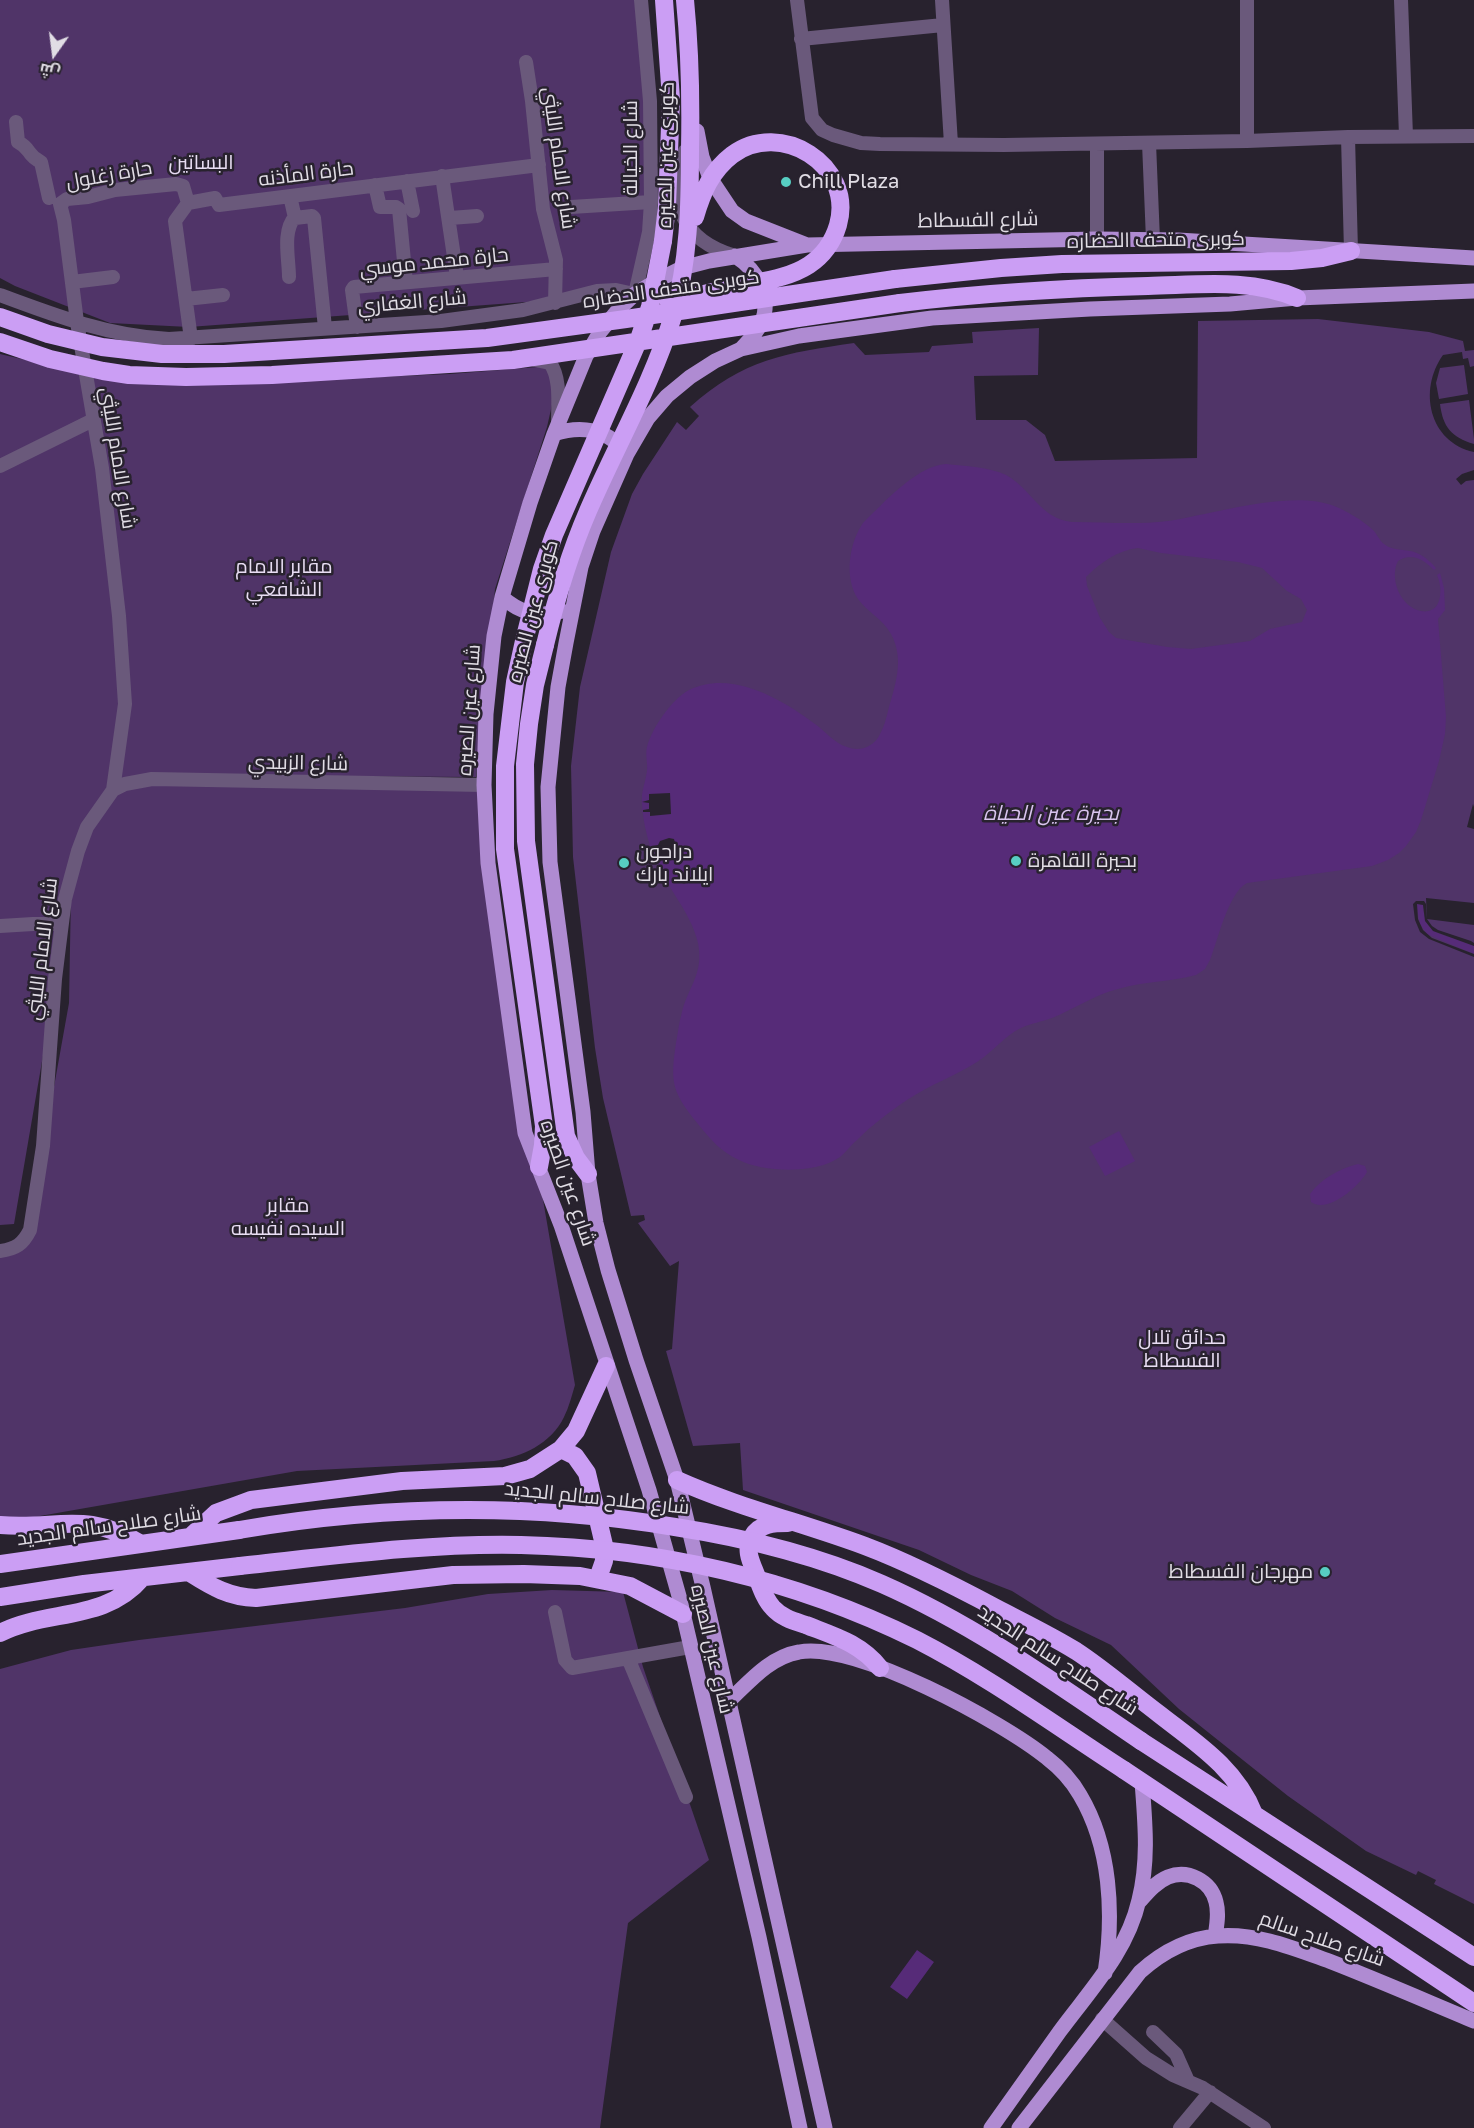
<!DOCTYPE html>
<meta charset="utf-8">
<style>
body{margin:0}
#map{position:relative;width:1474px;height:2128px;overflow:hidden;background:#28222e;font-family:"Golos Text",Cairo,sans-serif}
canvas{display:block}
.north{position:absolute;left:24px;top:24px;width:60px;height:60px;-webkit-text-stroke:4px #28222e;paint-order:stroke;rotate:194deg;font-size:16px;font-weight:700;line-height:24px;text-align:center;color:#e1dde5}
.north::after{content:'';display:block;margin:auto;width:21px;height:27px;background:#e1dde5;clip-path:polygon(50% 0,100% 100%,50% 72%,0 100%)}
</style>
<div id="map">
<canvas width="1474" height="2128"></canvas>
<div class="north">ش</div>
</div>
<script>
const context = document.querySelector('canvas').getContext('2d');
context.lineJoin = 'round';
function fillPath(path, color) { context.fillStyle = color; context.fill(path, 'evenodd'); }
function strokePath(path, color, width, dash) { context.strokeStyle = color; context.lineWidth = width; context.lineCap = dash ? 'butt' : 'round'; context.setLineDash(dash || []); context.stroke(path); }
function label(font, color, halo, rows, align = 'center') {
  context.font = font + ' "Golos Text",Cairo,sans-serif'; context.lineWidth = 5; context.setLineDash([]); context.textBaseline = 'middle'; context.strokeStyle = halo; context.fillStyle = color; for (const [text, x, y, turn = 0] of rows) {
    context.save(); context.translate(x, y); context.rotate((+turn || 0) * Math.PI / 180); context.textAlign = isNaN(turn) ? turn : align; if (halo) context.strokeText(text, 0, 0); context.fillText(text, 0, 0); context.restore();
  }
}
fillPath(new Path2D(`
 M 0,0 L 635,0 L 644,92 L 648,192 L 634,294 L 189,327 L 110,323 L 15,286 L 0,278 Z
 M 1318,319 L 1429,332 L 1463,341 L 1465,351 L 1474,350 L 1474,366 L 1470,367 L 1468,358 L 1463,359 L 1462,352 L 1443,355 C 1418,390 1429,442 1474,452 L 1474,470 L 1462,474 L 1456,479 L 1461,485 L 1466,481 L 1474,480 L 1474,807 L 1473,804 L 1467,827 L 1474,829 L 1474,903 L 1426,898 L 1427,919 L 1474,925 L 1474,1904 L 1434,1884 L 1436,1880 L 1418,1871 L 1416,1875 L 1366,1851 L 1288,1796 L 1179,1709 L 1111,1645 L 1055,1618 L 1012,1591 L 971,1575 L 919,1550 L 743,1490 L 740,1443 L 693,1446 L 666,1351 L 672,1349 L 679,1261 L 670,1266 L 638,1223 L 645,1220 L 644,1215 L 631,1216 L 603,1098 L 595,1048 L 573,857 L 571,766 L 580,687 L 611,552 L 632,494 L 643,474 L 677,422 L 686,430 L 699,416 L 690,407 C 743,359 786,353 854,343 L 865,355 L 929,352 L 932,346 L 973,343 L 972,332 L 1039,328 L 1038,375 L 974,376 L 976,420 L 1026,420 L 1045,435 L 1055,461 L 1197,458 L 1198,321 Z
 M 0,354 L 69,370 L 259,382 L 450,374 L 550,366 L 554,396 L 547,427 L 495,589 L 476,777 L 139,775 L 87,816 L 50,1015 L 14,1224 L 0,1225 Z
 M 1464,365 L 1468,394 L 1439,399 L 1436,383 L 1440,368 Z
 M 1469,400 L 1474,439 L 1474,444 C 1451,437 1443,427 1440,404 Z
 M 139,784 L 480,791 L 485,864 L 575,1385 C 572,1395 569,1407 564,1417 C 551,1444 522,1457 494,1461 L 297,1471 L 0,1523 L 0,1247 L 26,1243 L 69,1003 L 71,892 L 83,842 L 119,790 Z
 M 552,1590 L 623,1592 L 643,1667 L 709,1860 L 628,1923 L 600,2128 L 0,2128 L 0,1669 L 71,1650 L 139,1640 L 405,1608 L 488,1594 Z`), '#503468');
fillPath(new Path2D(`
 M 946,464 C 965,466 989,467 1006,475 C 1032,489 1039,518 1072,522 C 1104,522 1136,525 1168,521 C 1213,514 1292,489 1334,506 C 1347,511 1362,520 1373,530 C 1377,534 1379,540 1384,544 C 1392,551 1405,549 1414,552 C 1423,555 1430,561 1436,568 L 1434,570 C 1424,559 1411,552 1398,561 C 1389,578 1400,607 1421,611 C 1443,615 1443,588 1437,575 L 1440,573 L 1444,588 L 1445,610 L 1438,619 L 1446,717 L 1445,734 L 1439,761 L 1421,820 L 1416,832 L 1406,846 L 1399,853 L 1388,860 L 1372,866 L 1247,883 C 1228,893 1218,940 1210,960 L 1205,969 L 1196,975 C 1171,982 1143,981 1118,989 C 1094,995 1074,1009 1052,1018 C 1042,1022 1031,1023 1021,1028 C 1004,1036 993,1052 977,1062 C 955,1076 929,1085 907,1100 C 889,1112 872,1125 857,1140 C 851,1145 846,1152 840,1157 C 816,1174 765,1173 739,1160 C 721,1152 710,1139 698,1124 C 672,1092 670,1083 676,1043 C 678,1033 679,1022 682,1012 C 689,985 704,974 698,943 C 691,912 666,887 654,857 C 647,839 641,814 642,795 C 643,787 646,779 647,771 C 648,763 645,755 647,747 C 652,728 671,700 689,690 C 731,669 782,699 815,724 C 825,731 834,743 847,747 C 860,752 874,747 880,734 C 884,727 886,719 888,711 C 895,685 905,660 891,634 C 883,619 867,612 858,599 C 844,578 849,543 863,523 C 870,515 879,508 886,500 C 903,485 923,466 946,464 ZM 1138,548 L 1161,553 L 1238,562 L 1262,568 L 1287,591 L 1301,599 L 1307,610 L 1302,622 L 1270,629 L 1250,641 L 1191,649 L 1167,647 L 1116,638 L 1109,632 L 1100,618 L 1087,586 L 1086,577 C 1100,563 1118,550 1138,548 Z
 M 1416,904 L 1423,904 C 1425,942 1448,931 1474,946 L 1474,954 L 1427,934 L 1420,924 Z
 M 1119,1131 L 1135,1161 L 1105,1176 L 1089,1147 Z
 M 1358,1164 L 1365,1166 L 1367,1172 C 1358,1187 1328,1214 1311,1202 L 1310,1194 C 1322,1178 1339,1169 1358,1164 Z
 M 917,1950 L 934,1962 L 907,1999 L 890,1987 Z`), '#562b78');
fillPath(new Path2D(`
 M 670,793 L 671,814 L 650,816 L 650,812 L 643,812 L 643,810 L 649,809 L 649,803 L 642,802 L 649,800 L 649,794 Z
 M 669,838 L 674,839 L 677,850 L 675,854 L 654,857 L 653,855 L 660,852 L 659,847 L 652,849 L 651,847 L 658,845 L 660,841 Z
 M 1424,901 L 1426,904 L 1427,919 L 1432,926 L 1438,930 L 1471,941 L 1474,943 L 1474,946 L 1433,931 L 1425,921 L 1423,905 L 1417,904 L 1418,919 L 1423,930 L 1432,938 L 1474,954 L 1474,957 L 1429,939 L 1420,932 L 1415,920 L 1413,904 L 1416,901 Z`), '#28222e');
strokePath(new Path2D(`
 M 797,0 L 812,118 L 822,130 L 833,135 L 861,143 L 880,144 L 1004,145 L 1247,141 L 1348,137 L 1474,136
 M 942,0 L 951,144
 M 1247,0 L 1247,141
 M 1401,0 L 1406,136
 M 801,39 L 943,25
 M 526,62 L 532,101 L 543,209 L 556,260 L 555,303
 M 16,122 L 18,142 C 32,149 26,155 41,162 L 49,198
 M 1348,137 L 1351,251
 M 1149,143 L 1153,240
 M 1097,144 L 1097,239
 M 685,151 C 667,202 681,240 735,256
 M 442,176 L 457,277
 M 407,181 L 413,211
 M 375,185 L 380,207 L 396,207 L 399,209 L 406,282
 M 290,196 L 295,218 L 312,216 L 314,218 L 325,328
 M 571,207 L 651,202
 M 450,218 L 477,216
 M 289,277 C 289,259 282,231 295,217
 M 72,282 L 113,277
 M 635,294 L 649,232 L 651,202 L 650,101 L 641,0
 M 0,295 C 56,316 109,336 169,339 L 441,321 L 523,310 L 597,291 L 616,290 L 634,294
 M 186,299 L 223,295
 M 357,327 L 352,290 L 354,287 L 556,269
 M 191,339 L 175,221 L 188,203 L 215,198 L 219,205 L 539,165
 M 535,360 L 550,363 C 561,378 558,404 558,423
 M 0,466 L 93,420
 M 113,790 L 125,784 L 152,779 L 484,785
 M 0,926 L 33,924 L 61,924
 M 0,1251 C 16,1249 23,1244 30,1230 L 43,1146 L 55,979 L 65,899 L 78,851 L 87,827 L 113,790 L 125,704 L 119,616 L 102,468 L 77,322 L 64,220 L 60,204 L 67,199 L 88,197 L 115,190 L 176,184 L 183,186 L 188,203
 M 555,1612 L 565,1660 L 572,1668 L 690,1647
 M 628,1658 L 686,1797
 M 1102,2019 L 1146,2058 L 1173,2075 L 1203,2088 L 1264,2128
 M 1153,2032 L 1176,2054 L 1188,2081
 M 1180,2128 L 1210,2092`), '#6a597b', 14);
strokePath(new Path2D(`
 M 697,131 L 702,157 L 710,178 L 732,211 L 746,221 L 807,245
 M 735,256 C 757,270 772,295 762,322 C 757,333 748,341 741,349
 M 554,434 C 581,425 606,429 625,451
 M 502,597 C 520,613 538,618 562,611
 M 729,1701 C 750,1681 770,1657 799,1652 C 854,1641 1003,1722 1047,1758 C 1060,1768 1072,1781 1080,1795 C 1111,1847 1114,1914 1105,1973
 M 1139,1902 C 1147,1893 1156,1882 1168,1877 C 1188,1869 1211,1881 1216,1902 C 1219,1913 1217,1925 1215,1936
 M 800,2128 L 759,1937 L 679,1596 L 649,1490 L 561,1225 L 525,1133 L 488,863 L 484,785 L 486,714 L 494,636 L 502,597 L 530,503 L 554,434 L 586,356 L 600,332 L 618,310 L 635,294 L 658,280 L 682,268 L 709,261 L 807,245 L 1097,239 L 1178,240 L 1474,258
 M 825,2128 L 703,1587 L 677,1480 L 636,1360 L 608,1270 L 596,1223 L 588,1174 L 583,1112 L 550,862 L 548,787 L 558,687 L 566,643 L 581,567 L 593,531 L 627,454 L 648,418 L 667,396 L 690,377 L 715,361 L 741,349 L 799,336 L 932,318 L 1090,309 L 1230,304 L 1297,298 L 1474,291
 M 991,2128 C 1014,2096 1037,2063 1060,2031 C 1091,1989 1127,1952 1139,1900 C 1149,1860 1145,1822 1142,1782
 M 1019,2128 L 1140,1972 C 1161,1953 1188,1938 1218,1936 C 1257,1933 1293,1948 1329,1961 C 1378,1980 1426,2001 1474,2021`), '#af8bd2', 15);
strokePath(new Path2D(`
 M 663,241 L 667,206 L 671,99 L 664,0
 M 895,279 L 1001,268 L 1062,264 L 1291,261 L 1322,258 L 1351,251
 M 900,303 C 983,293 1065,288 1148,286 C 1198,285 1250,278 1297,298
 M 524,641 L 515,682 L 505,766 L 505,849 L 544,1126 L 543,1145 L 539,1167
 M 545,645 L 535,685 L 529,724 L 525,764 L 526,841 L 566,1136 L 576,1158 L 588,1174
 M 561,1449 L 575,1456 L 587,1473 L 604,1545 L 604,1561 L 598,1578
 M 677,1480 C 737,1507 803,1523 865,1546 C 910,1563 953,1585 996,1608 C 1023,1622 1050,1635 1076,1651 C 1105,1670 1131,1693 1159,1714 C 1196,1743 1236,1768 1254,1814
 M 788,1523 C 774,1523 760,1523 752,1537 C 745,1549 750,1560 755,1572 C 760,1584 764,1599 773,1608 C 782,1618 794,1621 806,1625 C 834,1636 860,1643 880,1668
 M 0,1525 C 58,1530 85,1510 141,1544
 M 190,1537 L 216,1513 L 251,1500 L 402,1481 L 505,1476 L 530,1469 L 561,1449 L 576,1431 L 606,1366
 M 0,1564 L 239,1530
 M 190,1573 C 212,1587 229,1597 256,1598 L 453,1575 L 524,1574 L 580,1576 L 630,1586 L 683,1614
 M 0,1597 L 84,1584 L 240,1566
 M 0,1633 C 47,1609 105,1622 142,1578
 M 1141,1741 L 1474,1957
 M 1124,1770 L 1474,2003`), '#cb9ef4', 18);
strokePath(new Path2D(`
 M 669,303 C 692,296 716,291 740,286 C 763,281 789,278 809,265 C 824,255 833,242 838,225 C 855,165 780,119 732,155 C 711,171 702,193 695,217
 M 0,317 L 48,334 L 102,347 L 162,354 L 224,354 L 487,338 L 626,319 L 895,279
 M 0,342 L 50,359 L 103,371 L 129,375 L 186,377 L 272,375 L 513,360 L 900,303
 M 524,641 L 542,569 L 554,535 L 639,339 L 650,307 L 663,241
 M 545,645 C 556,599 569,555 588,511 C 616,446 652,384 673,316 C 689,262 690,205 690,149 C 691,99 690,50 685,0
 M 239,1530 C 384,1505 530,1503 675,1527 C 746,1538 816,1555 882,1584 C 975,1625 1057,1684 1141,1741
 M 240,1566 C 333,1556 427,1543 521,1545 C 658,1548 794,1579 917,1640 C 989,1677 1056,1726 1124,1770`), '#cb9ef4', 18);
for (const [x, y, r, color] of [
 [786,182,6,"#57cec2"],
 [1016,861,6,"#57cec2"],
 [624,863,6,"#57cec2"],
 [1325,1572,6,"#57cec2"]
]) { const dot = new Path2D(); dot.arc(x, y, r, 0, 2 * Math.PI); context.fillStyle = color; context.fill(dot); strokePath(dot, '#28222e', 2); }
label('20px', '#e1dde5', '#28222e', [
 ["شارع الخيالة",631,148,-90],
 ["كوبرى عين الصيره",666,155,-89],
 ["شارع الامام الليثي",559,158,82],
 ["حارة المأذنه",306,174,-7],
 ["حارة زغلول",109,175,-10],
 ["شارع الفسطاط",978,220,-1],
 ["كوبرى متحف الحضاره",1156,240,-1],
 ["حارة محمد موسي",434,262,-6],
 ["كوبرى متحف الحضاره",671,289,-8],
 ["شارع الغفاري",412,302,-5],
 ["شارع الامام الليثي",118,458,81],
 ["كوبرى عين الصيره",533,611,-75],
 ["شارع عين الصيره",469,710,-86],
 ["شارع الزبيدي",298,763,1],
 ["شارع الامام الليثي",42,949,-83],
 ["شارع عين الصيره",568,1183,71],
 ["شارع صلاح سالم الجديد",597,1498,6],
 ["شارع صلاح سالم الجديد",109,1526,-8],
 ["شارع عين الصيره",712,1649,77],
 ["شارع صلاح سالم الجديد",1058,1660,33],
 ["شارع صلاح سالم",1322,1939,19]
]);
label('20px', '#e8ddf3', '#28222e', [
 ["البساتين",201,163],
 ["مقابر الامام",284,567],
 ["الشافعي",284,590],
 ["مقابر",288,1206],
 ["السيده نفيسه",288,1229],
 ["حدائق تلال",1182,1338],
 ["الفسطاط",1182,1361]
]);
label('20px', '#e1dde5', '#28222e', [
 ["Chill Plaza",798,182],
 ["دراجون",636,852],
 ["ايلاند بارك",636,875],
 ["بحيرة القاهرة",1028,861],
 ["مهرجان الفسطاط",1313,1572,"right"]
], 'left');
label('italic 21px', '#d9c4ef', '#28222e', [
 ["بحيرة عين الحياة",1051,813]
]);
</script>
